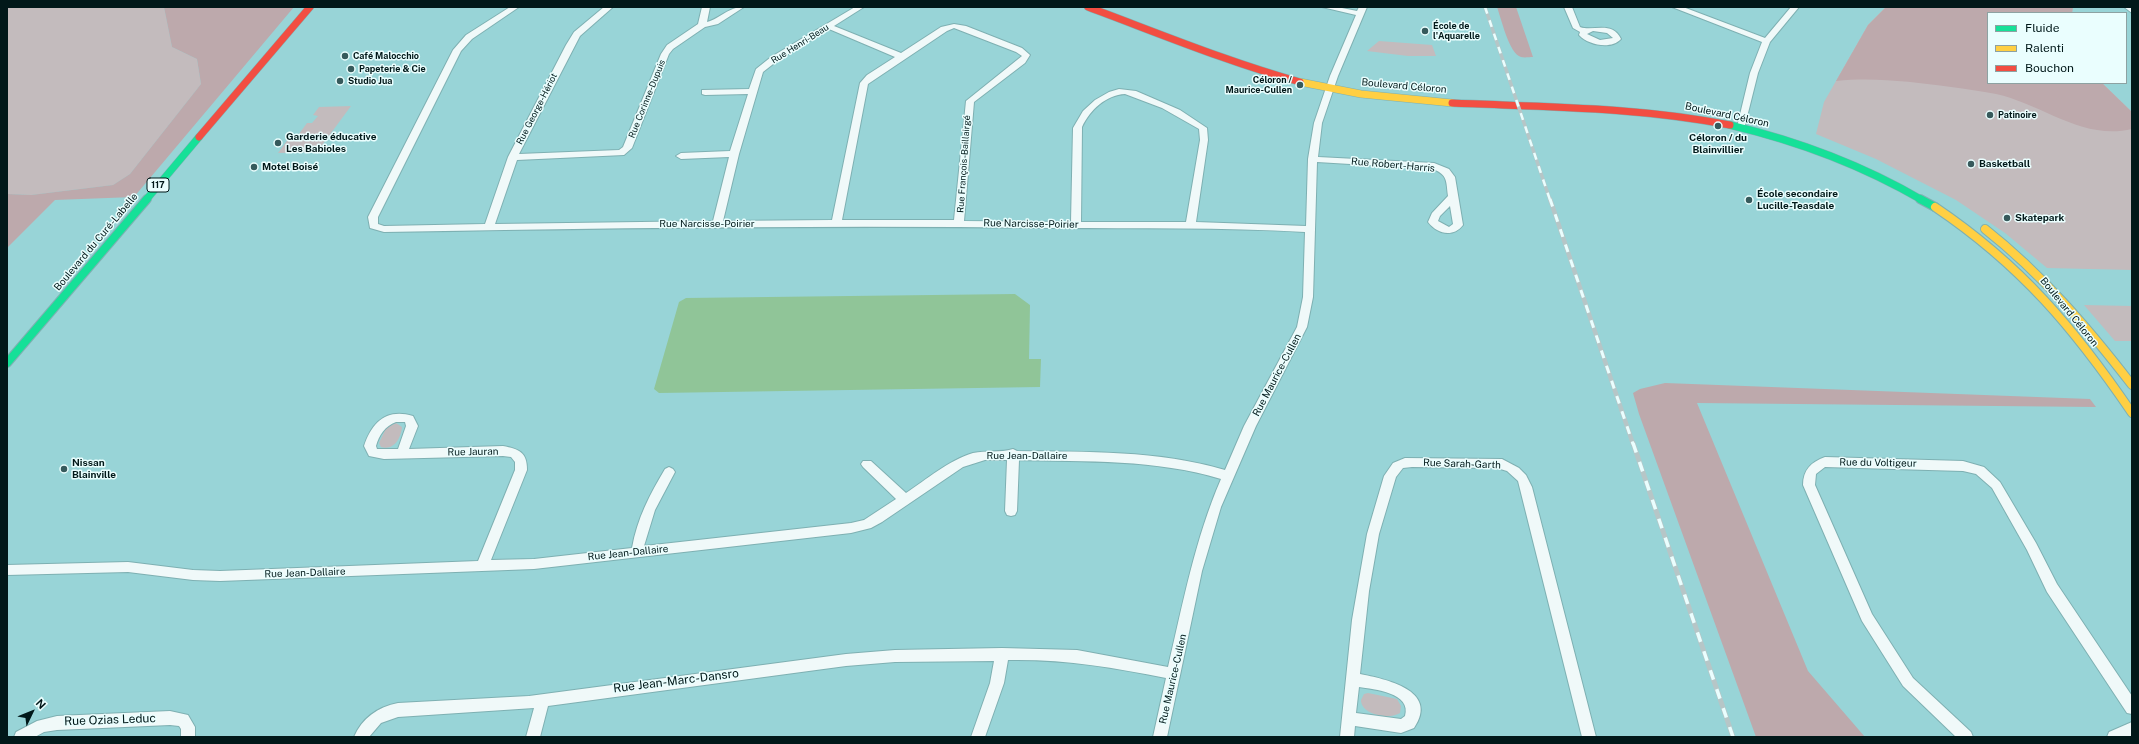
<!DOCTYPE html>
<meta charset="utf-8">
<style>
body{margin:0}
#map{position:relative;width:2139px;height:744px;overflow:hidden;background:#98d4d7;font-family:"Public Sans",sans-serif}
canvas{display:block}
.frame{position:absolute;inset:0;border:8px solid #011819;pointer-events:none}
.legend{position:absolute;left:1987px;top:12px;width:140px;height:72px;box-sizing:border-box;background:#eafefe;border:1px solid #8da2a2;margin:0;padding:5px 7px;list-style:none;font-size:12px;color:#011819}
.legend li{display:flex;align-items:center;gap:8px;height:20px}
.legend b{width:20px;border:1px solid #8da2a2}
.north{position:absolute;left:12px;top:692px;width:40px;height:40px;-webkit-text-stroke:3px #eafefe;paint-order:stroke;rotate:47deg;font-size:11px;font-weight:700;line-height:16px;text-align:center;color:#011819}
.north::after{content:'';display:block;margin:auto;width:14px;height:18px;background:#011819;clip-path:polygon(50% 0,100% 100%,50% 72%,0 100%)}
</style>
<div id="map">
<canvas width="2139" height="744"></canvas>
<div class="frame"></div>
<ul class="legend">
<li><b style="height:5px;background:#16e098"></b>Fluide</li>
<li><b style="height:5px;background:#ffcf43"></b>Ralenti</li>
<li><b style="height:5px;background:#f24e42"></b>Bouchon</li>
</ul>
<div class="north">N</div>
</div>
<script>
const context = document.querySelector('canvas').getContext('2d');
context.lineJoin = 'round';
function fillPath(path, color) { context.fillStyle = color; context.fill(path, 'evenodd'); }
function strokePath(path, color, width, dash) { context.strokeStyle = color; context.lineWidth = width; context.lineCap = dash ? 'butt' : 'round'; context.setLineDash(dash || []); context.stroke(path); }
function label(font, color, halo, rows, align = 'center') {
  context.font = font + ' "Public Sans",sans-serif'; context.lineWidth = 3; context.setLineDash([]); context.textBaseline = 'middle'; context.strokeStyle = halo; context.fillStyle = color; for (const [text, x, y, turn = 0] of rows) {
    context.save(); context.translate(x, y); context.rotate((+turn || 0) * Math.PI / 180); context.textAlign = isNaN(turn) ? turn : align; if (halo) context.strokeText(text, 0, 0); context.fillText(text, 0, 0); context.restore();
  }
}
fillPath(new Path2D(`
 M 7,7 L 164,7 L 172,47 L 197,59 L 201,84 L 130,174 L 113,185 L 31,195 L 7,194 Z
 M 1886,7 L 2073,7 L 2072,13 L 1988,13 L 1988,83 L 2102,83 L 2132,112 L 2132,270 L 2047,268 L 2005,233 L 1956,200 L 1876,159 L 1816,134 L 1824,102 L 1868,25 Z
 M 1379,41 L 1432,45 L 1436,56 L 1408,56 L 1367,51 Z
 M 351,106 L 317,152 L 278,153 L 289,138 L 296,138 L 307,123 L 312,123 L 318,116 L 313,115 L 319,107 Z
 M 2084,305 L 2132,306 L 2132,341 L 2115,341 Z
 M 396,423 L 402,427 C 401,438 394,451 381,447 L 379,443 L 386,428 Z
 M 1368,693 L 1397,699 L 1401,706 L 1400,713 C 1390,720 1361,715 1361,700 L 1364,694 Z`), '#c3bbbd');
fillPath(new Path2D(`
 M 164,7 L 294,7 L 134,197 L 55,200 L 7,248 L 7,194 L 31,195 L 113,185 L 130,174 L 201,84 L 197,59 L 172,47 Z
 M 1497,7 L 1516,7 L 1533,57 C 1530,57 1524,58 1521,57 C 1509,54 1501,18 1497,7 Z
 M 1886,7 L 2073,7 L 2072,13 L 1988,13 L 1988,83 L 2102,83 L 2132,112 L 2132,129 C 2083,141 2042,104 1996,94 C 1981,91 1966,89 1951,87 C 1912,82 1875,77 1836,81 L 1868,25 Z
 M 1665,383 L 2090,399 L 2096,407 L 1697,403 L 1808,671 L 1865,737 L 1756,737 L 1639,414 L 1633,393 L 1640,389 Z`), '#bda9ac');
fillPath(new Path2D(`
 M 1015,294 L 1030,305 L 1029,359 L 1041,359 L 1040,387 L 659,393 L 654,389 L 679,302 L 686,298 Z`), '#90c598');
const street = new Path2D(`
 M 510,7 L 519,7 L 472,39 L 461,51 L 378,217 L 378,224 L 384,226 L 485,224 L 508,157 L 566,45 L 574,32 L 604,7 L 613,7 L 580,36 L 519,154 L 619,150 L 623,147 L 661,54 L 667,45 L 698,24 L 702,7 L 710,7 L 707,22 C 721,18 728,7 744,7 L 718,24 L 705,27 L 673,49 L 669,54 L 632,148 L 624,155 L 517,160 L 495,224 L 713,221 L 729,157 L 681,159 L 676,156 L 681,153 L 730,151 L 748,94 L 705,95 L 702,94 L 702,90 L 749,89 L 756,69 L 771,57 L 855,7 L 864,7 L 834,26 L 901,53 L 941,27 L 954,24 L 966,26 L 1022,48 L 1030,55 L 1025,63 L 974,102 L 964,221 L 1071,222 L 1073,128 L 1083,111 L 1095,100 L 1109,92 L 1119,89 L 1136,91 L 1180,110 L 1207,128 L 1208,140 L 1196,222 L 1306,226 L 1308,159 L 1314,123 L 1330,76 L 1356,15 L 1322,7 L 1337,7 L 1357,11 L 1359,7 L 1367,7 L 1338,76 L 1322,123 L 1318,157 L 1434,163 L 1449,169 L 1455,177 L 1463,225 C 1453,238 1437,234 1428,222 L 1432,213 L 1448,196 C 1446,181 1448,175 1433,169 L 1317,162 L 1313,297 L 1307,327 L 1256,426 L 1221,507 L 1202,571 L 1167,737 L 1153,737 L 1166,678 C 1111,667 1064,659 1008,660 L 1004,683 L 985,737 L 971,737 L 990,683 L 994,661 L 895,662 L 846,666 L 548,706 L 540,737 L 526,737 L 534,708 L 398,717 L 381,723 L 369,737 L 354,737 C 362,718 378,707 398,703 L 529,696 L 846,654 L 895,650 L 1002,648 L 1077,650 L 1168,667 C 1183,603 1195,539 1221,479 C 1156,459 1086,462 1019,460 L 1017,511 L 1015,515 L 1011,516 L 1007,515 L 1005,511 L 1007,460 L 985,460 L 963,467 L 882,522 L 871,528 L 851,533 L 534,569 L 220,581 L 193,580 L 128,572 L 7,575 L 7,565 L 128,562 L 193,570 L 220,571 L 478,561 L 515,470 L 515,462 L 511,457 L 503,456 L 384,459 L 369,456 L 364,446 C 372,422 387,408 413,416 L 418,426 L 409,449 L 503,446 C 519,449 527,452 527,470 L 491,560 L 534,559 L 632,548 C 637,519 650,494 665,469 L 669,467 L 673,469 L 675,472 L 655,510 L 644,546 L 851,523 L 864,520 L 896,499 L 863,467 L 861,464 L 863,461 L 871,461 L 906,493 C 926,480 949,460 973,453 C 986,450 1000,453 1013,449 L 1017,451 C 1087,452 1158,450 1225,470 L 1244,426 L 1297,327 L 1303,297 L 1305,232 C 1222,227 1139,229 1055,228 C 831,225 608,228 384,232 L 370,228 L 368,217 L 453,50 L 466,35 ZM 954,28 L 1016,52 L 1022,56 L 966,101 L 954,220 L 842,220 L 868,84 L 947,31 ZM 829,29 L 895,57 L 867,75 L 860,83 L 832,220 L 723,221 L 739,154 L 763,72 L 777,61 ZM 1125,94 L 1162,108 L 1199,129 L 1200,140 L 1186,222 L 1081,222 L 1082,127 C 1090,110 1106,95 1125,94 ZM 1450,206 L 1453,224 L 1449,227 L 1438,221 L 1440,216 ZM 396,422 L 405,422 L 406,426 L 398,449 L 377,449 L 376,446 C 379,435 385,426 396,422 Z
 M 1564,7 L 1572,7 L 1580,27 C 1593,32 1612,20 1621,39 C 1611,50 1588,45 1579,35 L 1580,32 L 1573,28 ZM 1593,31 L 1607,33 L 1613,38 L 1600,40 L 1587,34 Z
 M 1672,7 L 1683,7 L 1765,38 L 1791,7 L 1799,7 L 1770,42 L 1758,73 L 1744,129 L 1741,130 L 1737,127 L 1750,73 L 1762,42 Z
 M 2124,7 L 2132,7 L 2132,13 Z
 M 1825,457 L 1963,461 L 1984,467 L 2000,482 L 2036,543 L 2057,584 L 2132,696 L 2132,714 L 2127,713 L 2047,592 L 2027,550 L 1992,488 L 1976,474 L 1963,471 L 1825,467 L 1816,474 L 1815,485 L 1872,614 L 1913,678 L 1971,732 L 1973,737 L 1956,737 L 1903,686 L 1862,621 L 1803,485 C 1803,470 1811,462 1825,457 Z
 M 1405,458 L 1502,459 L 1519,468 L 1526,475 L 1532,487 L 1596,737 L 1582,737 L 1518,481 L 1507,471 L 1497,468 L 1412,467 L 1403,468 L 1396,477 L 1379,534 L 1369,591 L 1360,674 C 1385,679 1440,690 1414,728 L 1401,733 L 1355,726 L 1354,737 L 1340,737 L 1352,620 L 1367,534 L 1384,476 L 1393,463 ZM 1359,687 C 1374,689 1412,693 1405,716 L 1401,719 L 1356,713 Z
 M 170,711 L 188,715 L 195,727 L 195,737 L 181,737 L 181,729 L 179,726 L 170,725 L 57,730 L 44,732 L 35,737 L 14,737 L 16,732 L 37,721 L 57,716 Z
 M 2132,722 L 2132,736 L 2107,737 L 2109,732 Z`);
const fastFar1 = new Path2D(`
 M 1730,125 C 1798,141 1862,165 1922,200
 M 146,200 L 199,137`);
const fast = new Path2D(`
 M 1920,199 L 1935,207
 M 7,363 L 147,199`);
const slowFar1 = new Path2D(`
 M 1300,82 L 1361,94 L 1452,103`);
const slow = new Path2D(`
 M 1935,207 C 2021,265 2074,328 2132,413
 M 1985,229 C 2042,274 2088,328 2132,385`);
const jam = new Path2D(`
 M 1088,7 C 1158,33 1228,62 1300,82
 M 1452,103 C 1545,107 1638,107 1730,125
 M 199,137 L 310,7`);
strokePath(street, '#7eb0b2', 2);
strokePath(fastFar1, '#7eb0b2', 8);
strokePath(fast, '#7eb0b2', 10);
strokePath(slowFar1, '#7eb0b2', 8);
strokePath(slow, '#7eb0b2', 10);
strokePath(jam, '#7eb0b2', 8);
fillPath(street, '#f0f9f9');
strokePath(fastFar1, '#16e098', 7);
strokePath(fast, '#16e098', 8);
strokePath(slowFar1, '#ffcf43', 7);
strokePath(slow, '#ffcf43', 8);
strokePath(jam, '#f24e42', 7);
const railFar2 = new Path2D(`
 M 1485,7 L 1550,200`);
const railFar1 = new Path2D(`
 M 1550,199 L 1633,444`);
const rail = new Path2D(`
 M 1633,443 L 1733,737`);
strokePath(railFar2, '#b6c6c7', 3.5);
strokePath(railFar1, '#b6c6c7', 4.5);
strokePath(rail, '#b6c6c7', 5);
strokePath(railFar2, '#eafefe', 2.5, [7]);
strokePath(railFar1, '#eafefe', 3, [8]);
strokePath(rail, '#eafefe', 3.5, [10]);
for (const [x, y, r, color] of [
 [1425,31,4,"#365a5c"],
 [345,56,4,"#365a5c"],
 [351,69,4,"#365a5c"],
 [340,81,4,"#365a5c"],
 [1300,85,4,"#365a5c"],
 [1990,115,4,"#365a5c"],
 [1718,126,4,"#365a5c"],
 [278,143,4,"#365a5c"],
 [1971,164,4,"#365a5c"],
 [254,167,4,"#365a5c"],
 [1749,200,4,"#365a5c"],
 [2007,218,4,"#365a5c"],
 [64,469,4,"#365a5c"]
]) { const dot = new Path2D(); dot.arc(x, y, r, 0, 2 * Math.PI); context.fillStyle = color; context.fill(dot); strokePath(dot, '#eafefe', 1.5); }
label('bold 9px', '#011819', '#eafefe', [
 ["École de",1433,26],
 ["l'Aquarelle",1433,36],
 ["Café Malocchio",353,56],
 ["Papeterie & Cie",359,69],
 ["Céloron /",1292,80,"right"],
 ["Maurice-Cullen",1292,90,"right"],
 ["Studio Jua",348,81],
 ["Patinoire",1998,115]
], 'left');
label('9px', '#011819', '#eafefe', [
 ["Rue Henri-Beau",800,44,-32],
 ["Rue Corinne-Dupuis",647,99,-68],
 ["Rue George-Hériot",537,109,-63],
 ["Rue François-Baillairgé",964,164,-86]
]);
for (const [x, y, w] of [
 [158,185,22]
]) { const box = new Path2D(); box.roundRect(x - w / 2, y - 7, w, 14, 3); context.fillStyle = '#eafefe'; context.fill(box); strokePath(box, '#011819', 1); }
label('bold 9px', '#011819', null, [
 ["117",158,185]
]);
label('10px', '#011819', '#eafefe', [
 ["Boulevard Céloron",1404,86,5],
 ["Boulevard Céloron",1727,115,12],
 ["Rue Robert-Harris",1393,165,5],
 ["Rue Narcisse-Poirier",707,224],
 ["Rue Narcisse-Poirier",1031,224,1],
 ["Boulevard du Curé-Labelle",96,242,-50],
 ["Boulevard Céloron",2069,312,51],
 ["Rue Maurice-Cullen",1277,375,-62],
 ["Rue Jauran",473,452,-1],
 ["Rue Jean-Dallaire",1027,456],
 ["Rue du Voltigeur",1878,463,1],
 ["Rue Sarah-Garth",1462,464,2],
 ["Rue Jean-Dallaire",628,553,-6],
 ["Rue Jean-Dallaire",305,573,-2],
 ["Rue Maurice-Cullen",1173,679,-77]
]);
label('bold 10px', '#011819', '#eafefe', [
 ["Garderie éducative",286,137],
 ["Les Babioles",286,149],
 ["Céloron / du",1718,138,"center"],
 ["Blainvillier",1718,150,"center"],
 ["Basketball",1979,164],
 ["Motel Boisé",262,167],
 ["École secondaire",1757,194],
 ["Lucille-Teasdale",1757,206],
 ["Skatepark",2015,218],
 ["Nissan",72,463],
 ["Blainville",72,475]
], 'left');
label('12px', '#011819', '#eafefe', [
 ["Rue Jean-Marc-Dansro",676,681,-7],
 ["Rue Ozias Leduc",110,720,-2]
]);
</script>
